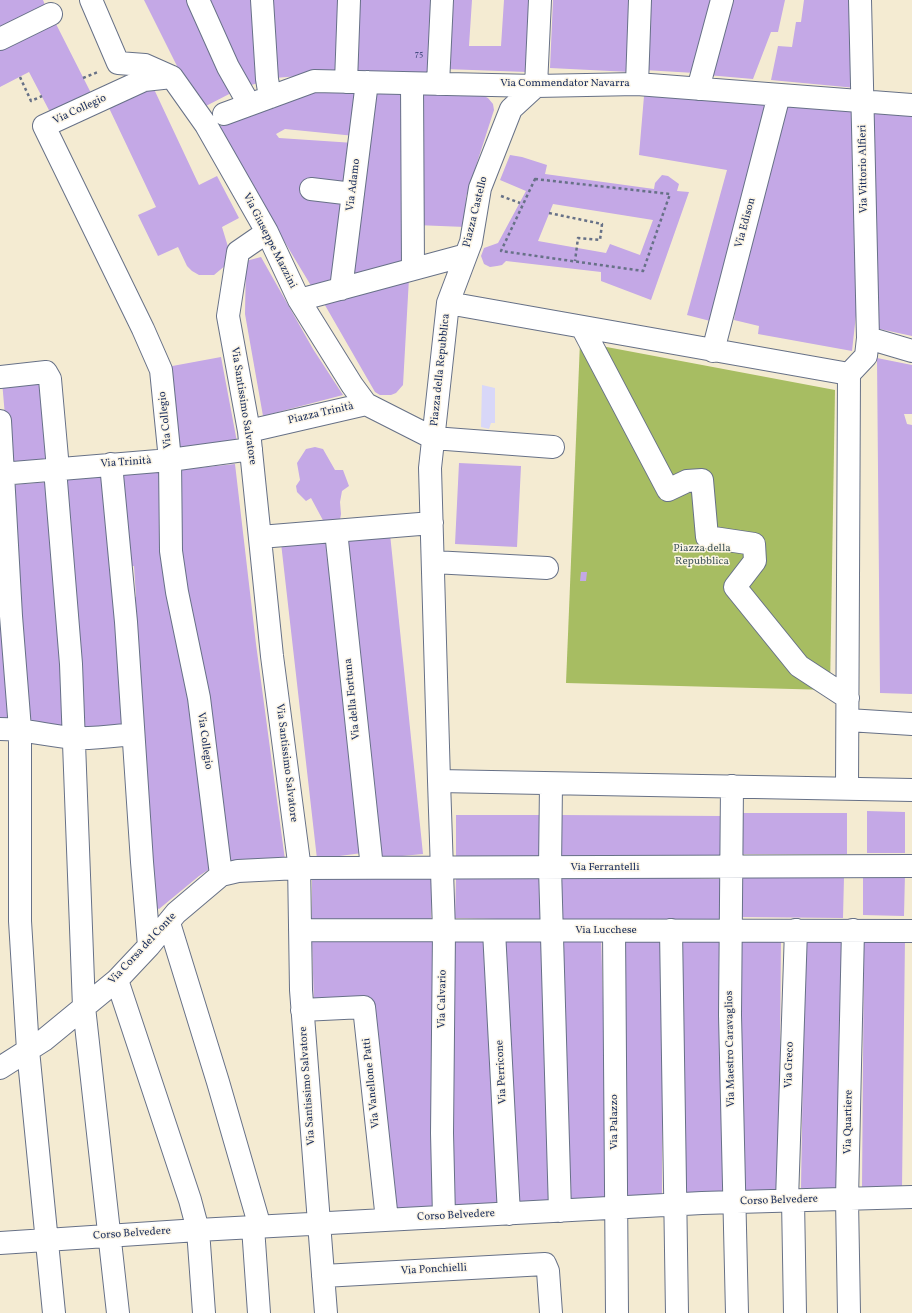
<!DOCTYPE html>
<meta charset="utf-8">
<style>
body{margin:0}
canvas{display:block;background:#f4ebd2}
</style>
<canvas width="912" height="1313"></canvas>
<script>
const context = document.querySelector('canvas').getContext('2d');
context.lineJoin = 'round';
function fillPath(path, color) { context.fillStyle = color; context.fill(path, 'evenodd'); }
function strokePath(path, color, width, dash) { context.strokeStyle = color; context.lineWidth = width; context.lineCap = dash ? 'butt' : 'round'; context.setLineDash(dash || []); context.stroke(path); }
function label(font, color, halo, rows, align = 'center') {
  context.font = font + ' Vollkorn,serif'; context.lineWidth = 3; context.setLineDash([]); context.textBaseline = 'middle'; context.strokeStyle = halo; context.fillStyle = color; for (const [text, x, y, turn = 0] of rows) {
    context.save(); context.translate(x, y); context.rotate((+turn || 0) * Math.PI / 180); context.textAlign = isNaN(turn) ? turn : align; if (halo) context.strokeText(text, 0, 0); context.fillText(text, 0, 0); context.restore();
  }
}
fillPath(new Path2D(`
 M 482,385 L 495,388 L 495,423 L 491,423 L 489,429 L 481,427 Z`), '#d8d7f8');
fillPath(new Path2D(`
 M 580,342 L 835,390 L 830,690 L 566,683 Z`), '#a7bd62');
fillPath(new Path2D(`
 M 0,0 L 43,0 L 45,5 L 0,28 Z
 M 144,0 L 192,0 L 237,90 L 204,107 L 182,76 Z
 M 206,0 L 255,0 L 262,82 L 244,87 Z
 M 270,0 L 343,0 L 340,73 L 274,78 Z
 M 357,0 L 436,0 L 433,74 L 353,72 Z
 M 448,0 L 472,0 L 469,46 L 501,46 L 504,0 L 531,0 L 527,72 L 445,69 Z
 M 553,0 L 633,0 L 630,72 L 550,68 Z
 M 647,0 L 714,0 L 695,73 L 644,70 Z
 M 727,0 L 785,0 L 778,32 L 771,32 L 753,79 L 707,75 Z
 M 804,0 L 853,0 L 856,88 L 771,80 L 778,46 L 792,47 L 796,22 L 801,22 Z
 M 55,22 L 92,95 L 51,114 L 29,72 L 0,87 L 0,49 Z
 M 153,87 L 199,185 L 217,176 L 239,218 L 222,227 L 229,250 L 226,265 L 214,275 L 199,275 L 192,271 L 187,266 L 178,247 L 158,256 L 138,215 L 156,207 L 109,108 Z
 M 360,91 L 355,136 L 285,129 L 276,134 L 279,138 L 354,143 L 333,278 L 313,289 L 216,128 L 279,101 L 305,92 Z
 M 421,91 L 482,95 L 488,98 L 493,104 L 494,110 L 466,197 L 465,227 L 416,225 Z
 M 374,92 L 402,93 L 403,263 L 349,277 Z
 M 644,96 L 769,105 L 714,322 L 687,315 L 727,170 L 639,155 Z
 M 783,106 L 857,112 L 857,276 L 856,315 L 852,351 L 758,334 L 759,326 L 734,320 L 739,284 Z
 M 874,113 L 912,116 L 912,336 L 875,328 Z
 M 510,155 L 522,157 L 547,165 L 545,174 L 654,189 L 655,183 L 662,175 L 668,176 L 679,184 L 677,191 L 689,192 L 651,300 L 601,281 L 601,272 L 506,261 L 502,265 L 497,266 L 490,267 L 484,264 L 481,256 L 484,248 L 498,243 L 526,191 L 500,180 ZM 553,204 L 653,220 L 640,255 L 610,244 L 606,253 L 538,241 Z
 M 261,257 L 313,349 L 343,395 L 263,416 L 245,314 L 246,261 Z
 M 409,278 L 403,385 L 396,393 L 391,395 L 380,395 L 375,392 L 322,300 Z
 M 221,357 L 237,442 L 178,450 L 167,367 Z
 M 877,358 L 912,365 L 912,414 L 904,414 L 907,424 L 912,425 L 912,694 L 880,693 Z
 M 44,378 L 51,460 L 9,463 L 2,381 Z
 M 315,447 L 323,449 L 335,470 L 343,470 L 349,486 L 342,491 L 340,502 L 341,514 L 340,520 L 325,524 L 311,498 L 306,501 L 297,492 L 296,486 L 300,480 L 297,463 L 306,449 Z
 M 459,463 L 521,466 L 517,547 L 455,544 Z
 M 235,464 L 256,644 L 285,860 L 231,863 L 177,552 L 182,551 L 178,470 Z
 M 107,469 L 129,731 L 81,733 L 63,474 Z
 M 162,471 L 180,635 L 214,866 L 199,876 L 159,909 L 154,906 L 129,597 L 136,597 L 134,566 L 126,567 L 117,474 Z
 M 48,482 L 65,733 L 28,730 L 11,485 Z
 M 390,534 L 423,854 L 381,858 L 348,538 Z
 M 325,538 L 362,853 L 317,859 L 281,543 Z
 M 581,572 L 587,572 L 586,581 L 580,581 Z
 M 0,586 L 10,723 L 0,722 Z
 M 867,811 L 905,812 L 905,853 L 867,853 Z
 M 738,813 L 847,813 L 847,854 L 738,854 Z
 M 456,815 L 544,815 L 544,856 L 456,856 Z
 M 560,815 L 721,816 L 721,856 L 560,856 Z
 M 863,874 L 905,874 L 904,916 L 863,915 Z
 M 738,875 L 844,877 L 843,918 L 737,917 Z
 M 562,876 L 723,879 L 722,922 L 561,920 Z
 M 312,877 L 432,879 L 431,922 L 312,919 Z
 M 456,877 L 543,878 L 542,920 L 455,918 Z
 M 601,936 L 609,1201 L 568,1202 L 560,937 Z
 M 681,937 L 722,937 L 722,1196 L 681,1195 Z
 M 739,937 L 781,937 L 780,1053 L 778,1169 L 776,1169 L 776,1190 L 740,1190 Z
 M 805,937 L 845,938 L 840,1189 L 801,1188 Z
 M 864,937 L 905,938 L 902,1189 L 862,1188 Z
 M 541,938 L 553,1206 L 518,1207 L 505,940 Z
 M 621,938 L 662,938 L 662,1197 L 621,1197 Z
 M 433,939 L 437,1210 L 393,1212 L 373,1003 L 314,1005 L 312,941 Z
 M 453,939 L 488,940 L 500,1206 L 453,1208 Z`), '#c4a8e6');
const minor = new Path2D(`
 M 91,0 L 118,63 L 145,65 L 172,77 L 206,125 L 267,232 L 299,300 L 352,385 L 366,404
 M 198,0 L 228,67 L 249,104
 M 262,0 L 267,79 L 270,97
 M 540,0 L 536,86 L 511,109 L 480,188 L 471,242 L 448,303 L 430,468 L 439,781 L 912,790
 M 860,0 L 868,338
 M 0,39 L 51,14
 M 172,77 L 144,80 L 44,126 L 143,329 L 161,370 L 170,460 L 171,551 L 177,592 L 199,698 L 221,875
 M 346,82 L 349,0
 M 412,84 L 413,269
 M 438,84 L 442,0
 M 637,84 L 640,0
 M 698,89 L 722,0
 M 224,114 L 314,81 L 536,86 L 637,84 L 912,105
 M 311,189 L 353,194
 M 267,232 L 238,252 L 228,316 L 249,431 L 272,656 L 299,862 L 301,990 L 326,1313
 M 341,289 L 367,82
 M 299,300 L 466,255
 M 448,303 L 849,374 L 847,787
 M 582,327 L 668,490 L 687,481 L 702,480 L 707,537 L 754,544 L 755,561 L 735,587 L 799,666 L 848,698
 M 713,351 L 779,95
 M 849,374 L 866,356 L 868,338 L 912,351
 M 0,377 L 46,372 L 50,379 L 58,469
 M 0,421 L 11,616 L 20,729 L 20,921 L 28,1050 L 54,1313
 M 249,431 L 366,404 L 433,438 L 553,447
 M 111,464 L 126,622 L 142,862 L 149,946
 M 55,469 L 71,664 L 84,1007 L 118,1313
 M 0,474 L 170,460 L 251,449
 M 336,531 L 372,868
 M 260,537 L 432,523
 M 433,562 L 547,568
 M 848,720 L 912,724
 M 0,729 C 25,729 49,736 74,738 C 93,739 114,736 133,734
 M 439,781 L 444,931 L 442,1133 L 444,1217
 M 551,784 L 550,868 L 560,1211
 M 732,786 L 730,1015 L 737,1313
 M 169,923 L 218,1082 L 260,1227
 M 300,930 L 912,931
 M 671,930 L 677,1313
 M 494,931 L 509,1214
 M 614,931 L 617,1313
 M 117,980 L 190,1200 L 198,1230 L 204,1313
 M 302,1010 L 364,1007 L 387,1220
 M 0,1068 L 44,1040 L 117,980 L 149,946 L 176,913 L 221,875 L 238,871 L 299,868 L 912,866
 M 787,1200 L 796,930
 M 793,1200 L 795,1313
 M 253,1227 L 259,1313
 M 0,1243 L 198,1230 L 702,1203 L 912,1197
 M 323,1276 L 545,1264 L 548,1271 L 551,1313
 M 849,1313 L 847,1199 L 853,930`);
strokePath(minor, '#677187', 24);
strokePath(new Path2D(`
 M 20,77 L 31,101 L 42,96
 M 83,78 L 98,72
 M 535,179 L 670,194 L 643,271 L 501,251 Z
 M 501,196 L 520,203
 M 549,213 L 602,224 L 600,240 L 578,238 L 575,261`), '#677187', 2.5, [3, 3]);
strokePath(minor, '#fff', 22);
label('9px', '#454d80', null, [
 ["75",419,54]
]);
label('11px', '#1b2f5e', '#fcf5e5', [
 ["Via Commendator Navarra",565,84],
 ["Via Collegio",80,110,-25],
 ["Via Vittorio Alfieri",864,169,-91],
 ["Via Adamo",354,185,-83],
 ["Piazza Castello",476,212,-76],
 ["Via Edison",746,223,-75],
 ["Via Giuseppe Mazzini",269,241,63],
 ["Piazza della Repubblica",441,370,-84],
 ["Via Santissimo Salvatore",243,406,81],
 ["Piazza Trinità",321,414,-13],
 ["Via Collegio",166,420,-96],
 ["Via Trinità",126,463,-4],
 ["Via della Fortuna",353,699,-96],
 ["Via Collegio",204,741,82],
 ["Via Santissimo Salvatore",286,763,83],
 ["Via Ferrantelli",605,868],
 ["Via Lucchese",606,931],
 ["Via Corsa del Conte",143,949,-47],
 ["Via Calvario",443,999,-89],
 ["Via Maestro Caravaglios",731,1049,-91],
 ["Via Greco",790,1065,-88],
 ["Via Perricone",502,1072,-93],
 ["Via Vanellone Patti",372,1083,-96],
 ["Via Santissimo Salvatore",308,1086,-94],
 ["Via Palazzo",615,1122,-90],
 ["Via Quartiere",849,1122,-89],
 ["Corso Belvedere",779,1201,-2],
 ["Corso Belvedere",456,1216,-3],
 ["Corso Belvedere",132,1234,-4],
 ["Via Ponchielli",434,1270,-3]
]);
label('11px', '#455a5f', '#fcf5e5', [
 ["Piazza della",702,549],
 ["Repubblica",702,562]
]);
</script>
